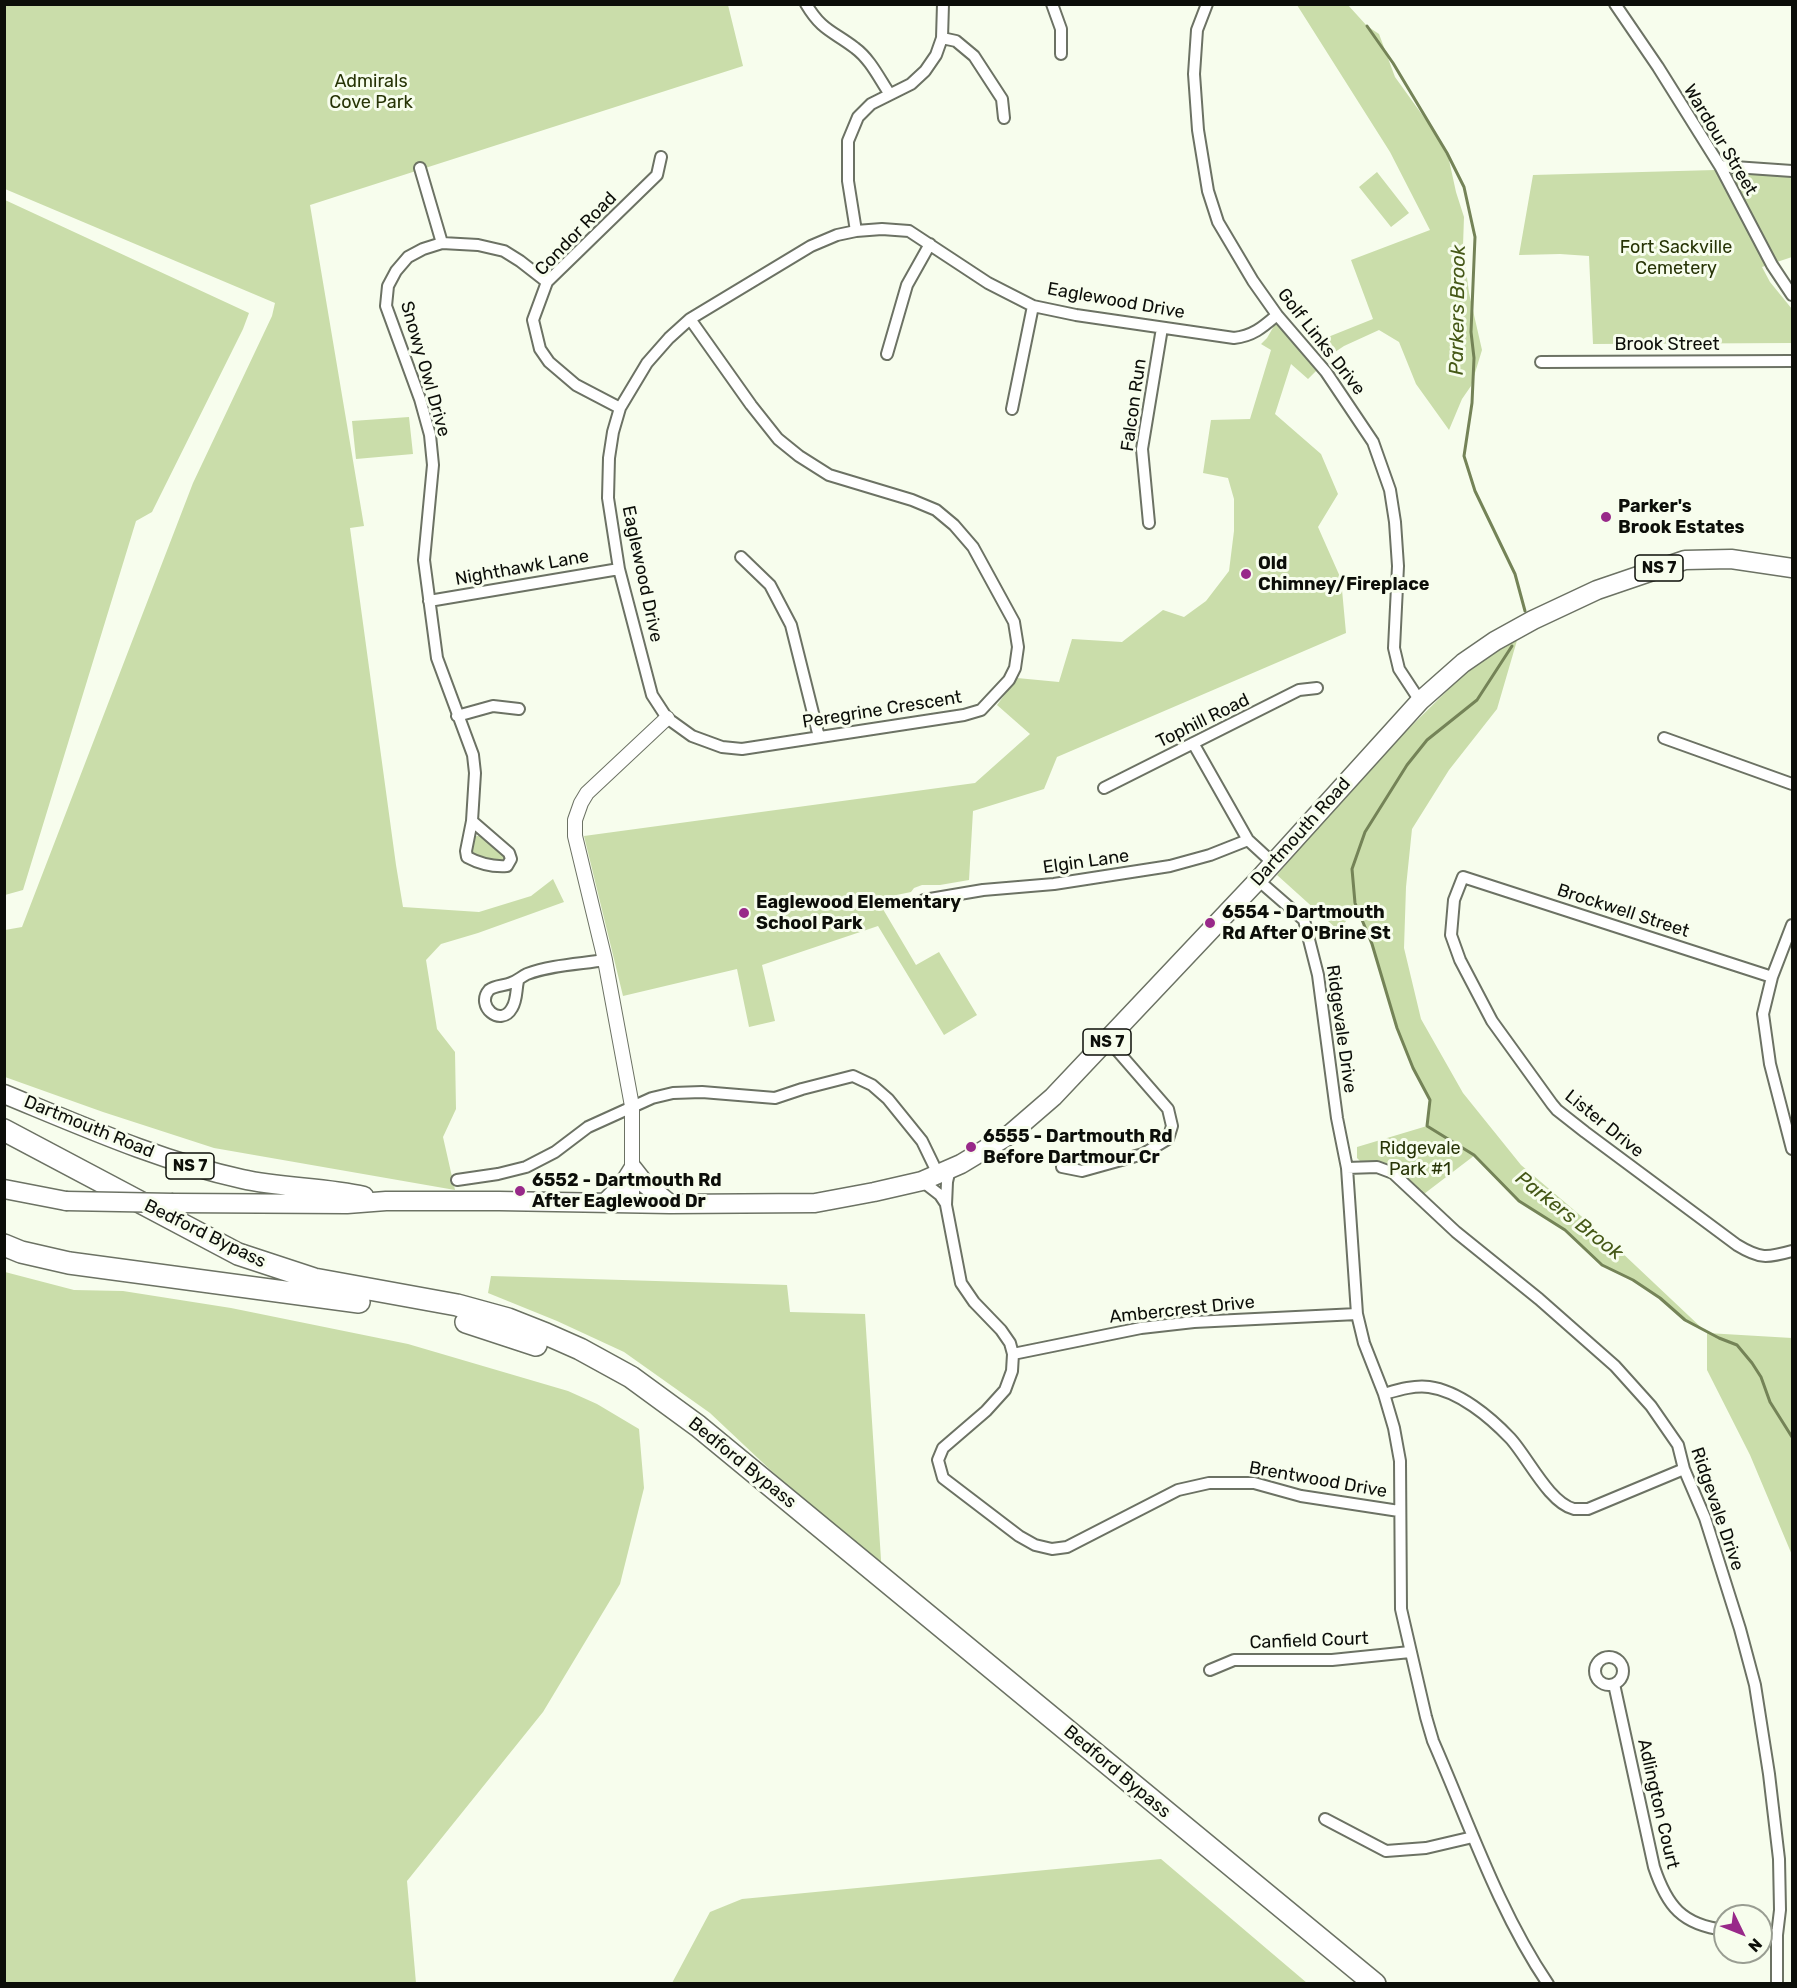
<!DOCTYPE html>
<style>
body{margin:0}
#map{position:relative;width:1797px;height:1988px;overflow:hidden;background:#f7fded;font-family:Rubik,sans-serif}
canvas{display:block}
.frame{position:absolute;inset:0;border:6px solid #0c0e09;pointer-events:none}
.north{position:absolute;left:1713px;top:1904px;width:60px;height:60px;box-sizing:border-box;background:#f7fded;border:2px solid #999d92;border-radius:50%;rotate:133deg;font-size:16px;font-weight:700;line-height:24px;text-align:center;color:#0c0e09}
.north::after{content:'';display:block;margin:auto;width:21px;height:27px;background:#982989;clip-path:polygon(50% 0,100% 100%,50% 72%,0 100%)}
</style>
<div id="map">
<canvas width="1797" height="1988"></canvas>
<div class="frame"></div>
<div class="north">N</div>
</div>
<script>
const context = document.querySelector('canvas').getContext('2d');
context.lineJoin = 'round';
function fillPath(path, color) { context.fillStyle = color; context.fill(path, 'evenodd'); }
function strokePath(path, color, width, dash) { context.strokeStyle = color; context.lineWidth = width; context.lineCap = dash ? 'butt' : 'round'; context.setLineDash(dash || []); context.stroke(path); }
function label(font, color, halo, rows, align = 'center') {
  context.font = font + ' Rubik,sans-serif'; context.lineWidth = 6; context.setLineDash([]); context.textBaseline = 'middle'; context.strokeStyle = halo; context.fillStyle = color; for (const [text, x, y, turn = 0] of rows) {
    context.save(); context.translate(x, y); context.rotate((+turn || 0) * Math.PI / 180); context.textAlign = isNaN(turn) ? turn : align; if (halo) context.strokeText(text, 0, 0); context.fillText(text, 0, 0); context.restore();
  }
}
fillPath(new Path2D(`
 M 5,5 L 728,5 L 743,66 L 310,205 L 364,526 L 350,528 L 396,865 L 403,907 L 479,912 L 531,896 L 553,879 L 564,902 L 478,933 L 441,944 L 426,960 L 437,1029 L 455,1052 L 456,1109 L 443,1137 L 455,1190 L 214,1148 L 103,1112 L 5,1077 L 5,930 L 22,927 L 193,483 L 272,316 L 275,303 L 5,189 Z
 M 1297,5 L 1348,5 L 1367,26 L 1379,34 L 1395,77 L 1436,134 L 1449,160 L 1456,192 L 1464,217 L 1463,246 L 1469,293 L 1482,350 L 1471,386 L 1462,399 L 1449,430 L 1416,384 L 1399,342 L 1379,330 L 1344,346 L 1329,356 L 1318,341 L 1373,319 L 1351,260 L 1430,230 L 1390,152 Z
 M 1715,170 L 1792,174 L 1792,257 L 1762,267 L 1770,282 L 1792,309 L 1792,343 L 1593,344 L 1589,256 L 1560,254 L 1519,255 L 1533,175 Z
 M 1377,172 L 1409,213 L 1391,227 L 1359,187 Z
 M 5,200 L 249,313 L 243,329 L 152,512 L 136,521 L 23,890 L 5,895 Z
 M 1278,319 L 1320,367 L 1308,379 L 1291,364 L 1275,414 L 1321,454 L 1338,494 L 1318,527 L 1341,579 L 1346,633 L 1057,757 L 1044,789 L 973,811 L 969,880 L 940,885 L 922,885 L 914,888 L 911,892 L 877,899 L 916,965 L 939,952 L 977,1015 L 944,1035 L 878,926 L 762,965 L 775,1021 L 749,1027 L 737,969 L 623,996 L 584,836 L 975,783 L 1030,734 L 997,705 L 1017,678 L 1059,682 L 1072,639 L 1122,642 L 1163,610 L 1184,617 L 1206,601 L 1229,571 L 1234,531 L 1234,499 L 1228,478 L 1203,473 L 1211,420 L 1250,419 L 1271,350 L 1261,344 L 1267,338 Z
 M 409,417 L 413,454 L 356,459 L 352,421 Z
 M 1518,637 L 1497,709 L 1449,770 L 1412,829 L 1406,887 L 1404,948 L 1421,1019 L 1463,1093 L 1521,1165 L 1601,1233 L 1707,1333 L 1792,1338 L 1792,1555 L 1750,1455 L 1707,1370 L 1707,1333 L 1685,1320 L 1660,1298 L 1633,1280 L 1602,1265 L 1565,1230 L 1519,1201 L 1475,1155 L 1420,1197 L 1377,1162 L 1361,1162 L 1357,1158 L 1357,1147 L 1427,1126 L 1430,1100 L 1413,1068 L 1400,1034 L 1372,944 L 1357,909 L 1338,930 L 1277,875 L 1363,774 L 1472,666 Z
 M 482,835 L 506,854 L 502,864 L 469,855 L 472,837 Z
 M 5,1272 L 74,1290 L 123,1291 L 231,1308 L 408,1344 L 568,1391 L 597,1404 L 639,1429 L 644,1488 L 620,1584 L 543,1712 L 407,1881 L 416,1983 L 5,1983 Z
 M 491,1276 L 787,1285 L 790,1312 L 865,1314 L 882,1575 L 710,1413 L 624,1352 L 557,1321 L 488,1293 Z
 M 1161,1859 L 1307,1983 L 672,1983 L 710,1912 L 742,1899 Z`), '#caddaa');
strokePath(new Path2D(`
 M 1367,26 L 1393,63 L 1447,153 L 1464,187 L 1475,237 L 1471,332 L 1474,358 L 1472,403 L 1464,456 L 1475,491 L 1515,574 L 1525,611
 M 1512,646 L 1477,700 L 1427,740 L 1407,765 L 1365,832 L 1352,869 L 1355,903 L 1372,944 L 1397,1028 L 1413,1068 L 1430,1100 L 1427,1126 L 1474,1155 L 1519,1201 L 1565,1230 L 1602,1265 L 1633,1280 L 1660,1298 L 1685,1320 L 1719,1338 L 1737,1345 L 1752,1363 L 1761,1377 L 1770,1402 L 1792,1437`), '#748357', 3);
const minor = new Path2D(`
 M 806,4 C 822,31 833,31 855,48 C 870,59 879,78 889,93
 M 1052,4 L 1061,29 L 1061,54
 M 1207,4 L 1197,30 L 1194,74 L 1198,130 L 1208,191 L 1218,222 L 1253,281 L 1277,315 L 1326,372 L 1373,442 L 1390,490 L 1395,522 L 1398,566 L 1394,648 L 1399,669 L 1420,701
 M 1615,4 L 1658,67 L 1720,166 L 1772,265 L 1792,295
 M 942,38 L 956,41 L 974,56 L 1002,99 L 1004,118
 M 1720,166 L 1792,171
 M 420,168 L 442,243
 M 856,231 L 848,181 L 848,141 L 858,117 L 871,104 L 911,84 L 925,71 L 936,55 L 942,38 L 943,4
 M 690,319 L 751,405 L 778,439 L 799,456 L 829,475 L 912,500 L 936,510 L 954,525 L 973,547 L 1014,622 L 1018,647 L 1015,668 L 1009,680 L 981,710 L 964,715 L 742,749 L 722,747 L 692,736 L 667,718 L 652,695 L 619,569 L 608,498 L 609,458 L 613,432 L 620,408 L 647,363 L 669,338 L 690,319 L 811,246 L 837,235 L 856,231 L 882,229 L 909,231 L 988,283 L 1033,306 L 1076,315 L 1234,338 C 1253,336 1263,327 1277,315
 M 887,354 L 907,285 L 930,244
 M 1541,362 L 1792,361
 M 620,408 L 576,385 L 549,362 L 540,349 L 533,320 L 547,282 L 657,175 L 661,157
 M 1012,409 L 1033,306
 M 1149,523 L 1142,449 L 1162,328
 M 741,557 L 770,585 L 791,625 L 819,737
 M 429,601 L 619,569
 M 457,716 L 493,706 L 519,709
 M 1664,738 L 1792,784
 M 1193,743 L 1248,840 L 1273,863
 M 1104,788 L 1299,690 L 1317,688
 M 472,821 L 509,853 L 511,859 L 507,866 C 492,867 480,864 467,857 L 466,851 L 472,821 L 475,773 L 473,755 L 437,658 L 424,560 L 433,465 L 430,435 L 420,399 L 386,306 L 388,286 L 396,271 L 408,257 L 423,249 L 442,243 L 478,245 L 504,251 L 520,261 L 547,282
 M 1258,880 L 1304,920 L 1318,975 L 1337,1118 L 1347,1168 L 1357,1314 L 1364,1343 L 1384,1394 L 1394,1428 L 1400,1461 L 1401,1609 L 1426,1717 L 1433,1741 C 1469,1823 1498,1910 1548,1984
 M 924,900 L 983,890 L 1054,884 L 1170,866 L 1210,855 L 1248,840
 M 1792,925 L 1772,977 L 1763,1014 L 1770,1064 L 1792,1149
 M 1772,977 L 1463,877 L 1454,900 L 1451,935 L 1460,960 L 1492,1021 L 1552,1104 L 1557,1110 L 1585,1132 L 1737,1245 C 1760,1259 1767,1258 1792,1251
 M 518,981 C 516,990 517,1000 512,1008 C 501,1028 475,1006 489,990 C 495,985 504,986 511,983 C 517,981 521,977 527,974 C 551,965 580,964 605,960
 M 1062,1167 L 1082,1171 L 1143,1154 L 1168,1139 L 1172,1126 L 1168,1109 L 1108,1040
 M 1347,1168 L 1377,1167 L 1393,1173 L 1456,1232 L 1539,1299 L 1615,1366 L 1651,1406 L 1678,1445 L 1684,1469 L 1705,1518 L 1740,1629 L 1755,1685 L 1769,1774 L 1779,1859 L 1780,1910 L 1777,1935 L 1777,1984
 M 950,1169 L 947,1182 L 946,1205 L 961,1283 L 974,1302 L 1001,1330 L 1010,1343 L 1013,1354 L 1012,1371 L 1005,1390 L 986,1411 L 943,1448 L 938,1460 L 943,1478 L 1019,1536 L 1035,1545 L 1052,1549 L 1067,1547 L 1178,1490 L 1209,1483 L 1254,1483 L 1301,1496 L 1399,1511
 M 457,1180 L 498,1174 L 526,1167 L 555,1152 L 588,1127 L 652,1098 L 673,1093 L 702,1092 L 775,1098 L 802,1089 L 853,1076 L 872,1085 L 888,1099 L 922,1141 L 938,1174
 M 922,1181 L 940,1195 L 946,1204
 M 1013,1354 L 1141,1328 L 1194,1322 L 1357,1314
 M 1384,1394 C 1398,1390 1414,1385 1429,1387 C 1459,1391 1490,1417 1510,1438 C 1527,1456 1549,1503 1574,1509 C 1578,1509 1584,1509 1588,1509 L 1684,1469
 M1595 1671a14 14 0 1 1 28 0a14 14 0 1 1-28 0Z
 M 1210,1670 L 1234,1660 L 1332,1660 L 1410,1652
 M 1614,1684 L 1654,1867 C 1667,1906 1682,1925 1725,1930
 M 1325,1819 L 1386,1851 L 1426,1848 L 1473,1837
 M 1761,1933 L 1777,1935`);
const tertiary = new Path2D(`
 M 632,1204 L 632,1106 L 605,960 L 575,836 L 575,820 L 581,803 L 587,793 L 667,718`);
const primary = new Path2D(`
 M 4,1094 C 82,1126 160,1161 242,1179 C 282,1188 324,1187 364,1196
 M 4,1189 L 66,1201
 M 173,1203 L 347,1204 L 386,1201 L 499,1201 L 670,1204 L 815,1203 L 874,1192 L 922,1181 L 961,1164 L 1009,1135 L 1053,1097 L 1258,880 L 1420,701 L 1463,663 L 1495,641 L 1533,620 L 1597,590 L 1685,560 L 1731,559 L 1792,568
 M 605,1203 L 623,1185 L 633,1169 L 644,1183 L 670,1204`);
const motorway = new Path2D(`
 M 4,1130 L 238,1254 L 314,1279 L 457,1305 L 508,1319 L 546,1334 L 580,1349 L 631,1377 L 698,1426 L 1375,1984
 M 4,1245 L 21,1252 L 69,1263 L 359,1302
 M 466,1322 L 536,1345`);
strokePath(minor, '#6c7264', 14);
strokePath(tertiary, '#6c7264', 16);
strokePath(primary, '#6c7264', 21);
strokePath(motorway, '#6c7264', 24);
strokePath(minor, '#fff', 10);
strokePath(tertiary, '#fff', 14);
strokePath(primary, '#fff', 18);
strokePath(motorway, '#fff', 21);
const primaryBridge = new Path2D(`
 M 66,1201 L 173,1203`);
strokePath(primaryBridge, '#6c7264', 21, []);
strokePath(primaryBridge, '#fff', 18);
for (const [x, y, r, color] of [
 [1606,517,6,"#982989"],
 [1246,574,6,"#982989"],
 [744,913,6,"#982989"],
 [1210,923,6,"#982989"],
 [971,1147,6,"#982989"],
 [520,1191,6,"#982989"]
]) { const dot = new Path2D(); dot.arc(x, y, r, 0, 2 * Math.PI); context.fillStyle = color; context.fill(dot); strokePath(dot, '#f7fded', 2); }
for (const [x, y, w] of [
 [1659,568,48],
 [1107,1042,48],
 [190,1166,48]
]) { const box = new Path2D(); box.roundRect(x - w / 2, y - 13, w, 26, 4.5); context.fillStyle = '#f7fded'; context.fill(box); strokePath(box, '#0c0e09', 1.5); }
label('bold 16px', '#0c0e09', null, [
 ["NS 7",1659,568],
 ["NS 7",1107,1042],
 ["NS 7",190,1166]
]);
label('18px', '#273406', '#f7fded', [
 ["Admirals",371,82],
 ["Cove Park",371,103],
 ["Fort Sackville",1676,248],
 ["Cemetery",1676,269],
 ["Ridgevale",1420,1149],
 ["Park #1",1420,1170]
]);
label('18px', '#0c0e09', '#f7fded', [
 ["Wardour Street",1720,140,59],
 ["Condor Road",576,234,-46],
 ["Eaglewood Drive",1116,301,10],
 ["Golf Links Drive",1321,342,52],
 ["Brook Street",1667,345],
 ["Snowy Owl Drive",425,369,74],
 ["Falcon Run",1134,405,-82],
 ["Nighthawk Lane",522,568,-10],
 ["Eaglewood Drive",642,574,78],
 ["Peregrine Crescent",882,710,-9],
 ["Tophill Road",1203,721,-26],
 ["Dartmouth Road",1301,832,-48],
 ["Elgin Lane",1086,862,-8],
 ["Brockwell Street",1623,911,18],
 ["Ridgevale Drive",1341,1029,82],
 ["Lister Drive",1604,1124,39],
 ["Dartmouth Road",89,1127,22],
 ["Bedford Bypass",205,1234,26],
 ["Ambercrest Drive",1182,1310,-6],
 ["Bedford Bypass",742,1463,39],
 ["Brentwood Drive",1318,1480,10],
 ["Ridgevale Drive",1717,1509,71],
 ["Canfield Court",1309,1641,-2],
 ["Bedford Bypass",1117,1772,40],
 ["Adlington Court",1658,1804,77]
]);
label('bold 18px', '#0c0e09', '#f7fded', [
 ["Parker's",1618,507],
 ["Brook Estates",1618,528],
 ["Old",1258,564],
 ["Chimney/Fireplace",1258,585],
 ["Eaglewood Elementary",756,903],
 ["School Park",756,924],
 ["6554 - Dartmouth",1222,913],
 ["Rd After O'Brine St",1222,934],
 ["6555 - Dartmouth Rd",983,1137],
 ["Before Dartmour Cr",983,1158],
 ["6552 - Dartmouth Rd",532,1181],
 ["After Eaglewood Dr",532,1202]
], 'left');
label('italic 20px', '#455817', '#f7fded', [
 ["Parkers Brook",1458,310,-89],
 ["Parkers Brook",1569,1216,38]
]);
</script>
